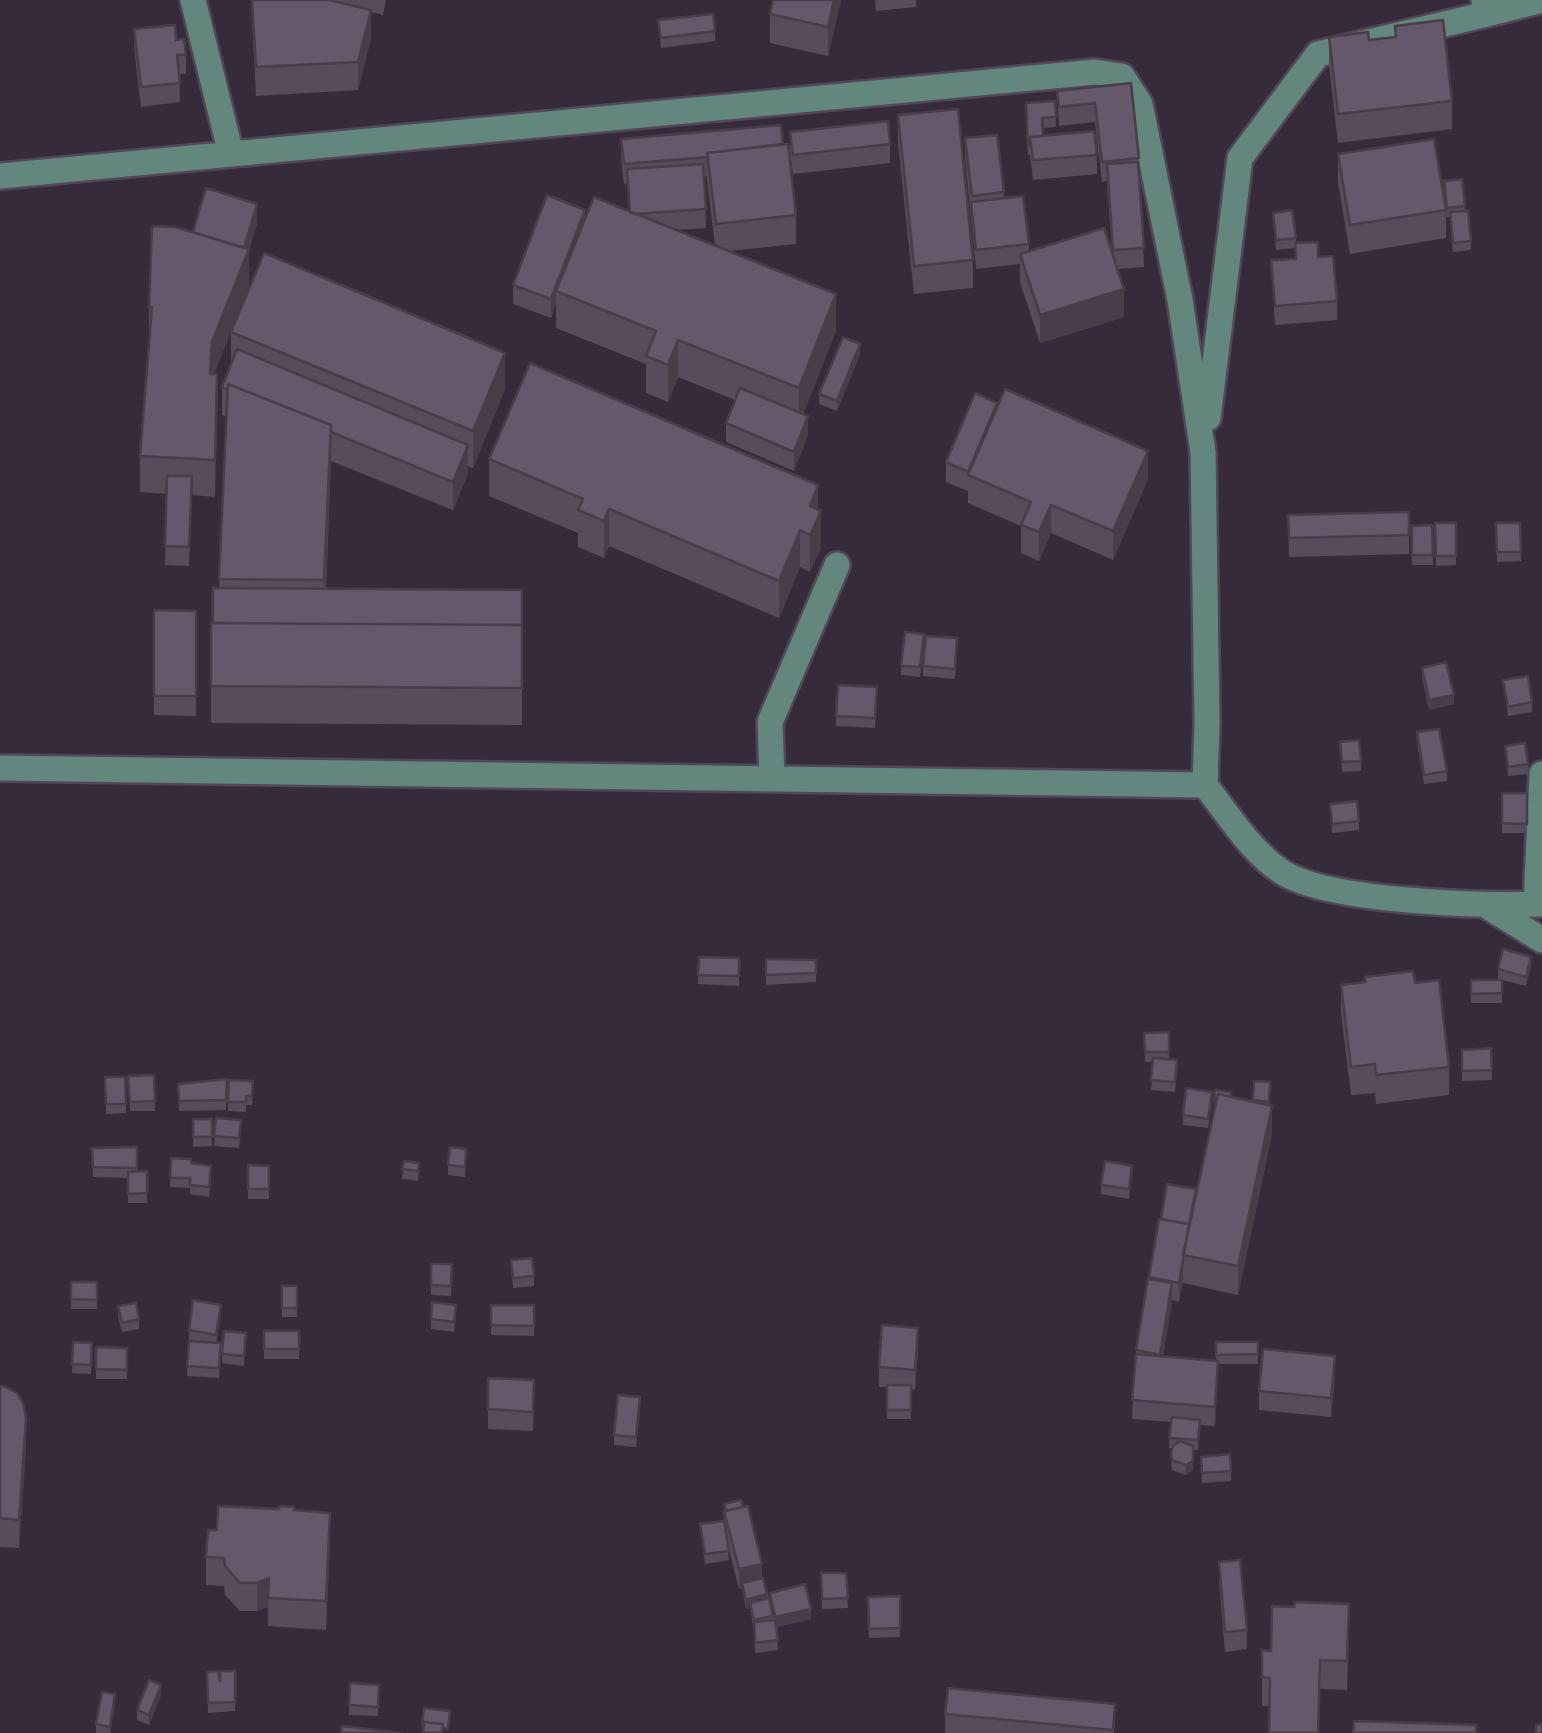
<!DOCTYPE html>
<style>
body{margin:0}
canvas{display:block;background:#362b3b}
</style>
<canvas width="1542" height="1733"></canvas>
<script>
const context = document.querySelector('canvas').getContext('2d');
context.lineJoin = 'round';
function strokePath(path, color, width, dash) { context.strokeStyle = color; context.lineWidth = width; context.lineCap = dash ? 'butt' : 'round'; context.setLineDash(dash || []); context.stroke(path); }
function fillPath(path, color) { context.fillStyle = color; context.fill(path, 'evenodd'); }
const minor = new Path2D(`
 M 193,0 L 231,154
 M 1487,14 L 1542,0
 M 0,176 L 1095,72 L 1122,76 L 1140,104 L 1180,300 L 1203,452 L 1207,723 L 1205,785 C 1228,814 1251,852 1282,872 C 1329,902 1484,906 1542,904
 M 1208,418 L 1240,158 L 1318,54 L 1487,14 L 1484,0
 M 0,768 L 1205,785
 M 772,779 L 770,722 L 837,565
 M 1536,904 L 1542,774
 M 1487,906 L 1542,940`);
strokePath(minor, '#514756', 30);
strokePath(minor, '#63877c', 25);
fillPath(new Path2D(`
 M 251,0 L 386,0 L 383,15 L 371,12 L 371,38 L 358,90 L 256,96 Z
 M 773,0 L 841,0 L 828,56 L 770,43 L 770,14 Z
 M 875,0 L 916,0 L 916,7 L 876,11 Z
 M 658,20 L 715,31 L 715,41 L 661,48 Z
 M 1395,26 L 1452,101 L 1452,129 L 1338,143 L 1329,65 L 1329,37 L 1369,40 L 1395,37 Z
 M 134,29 L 176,40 L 186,55 L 186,74 L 179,74 L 180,102 L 141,107 L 134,48 Z
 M 1131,83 L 1139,158 L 1144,267 L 1118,269 L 1124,317 L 1040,343 L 1020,282 L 1020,264 L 976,269 L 965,157 L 965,138 L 1004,192 L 1004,198 L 1029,244 L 1029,251 L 1112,252 L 1107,181 L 1102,182 L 1095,122 L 1059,126 L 1057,91 Z
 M 1055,101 L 1056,127 L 1042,128 L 1043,136 L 1097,155 L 1097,174 L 1033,180 L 1030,155 L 1028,155 L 1026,103 Z
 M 898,115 L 973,260 L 973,288 L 914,294 L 898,143 Z
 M 790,132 L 890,144 L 890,163 L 793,174 L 790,151 Z
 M 621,139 L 783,144 L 796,215 L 796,244 L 729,251 L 836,331 L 803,414 L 808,435 L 794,471 L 726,442 L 726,423 L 735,400 L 678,377 L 668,402 L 646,393 L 646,364 L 556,328 L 556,303 L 551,318 L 513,304 L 513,285 L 585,219 L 629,211 L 627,183 L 624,184 L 621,158 ZM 707,176 L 707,181 L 715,245 L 676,230 L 706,228 L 704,177 Z
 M 1338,154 L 1446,209 L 1444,181 L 1462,179 L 1465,211 L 1471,241 L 1471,250 L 1453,252 L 1450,217 L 1447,217 L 1446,211 L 1446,238 L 1350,254 L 1338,183 Z
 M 1273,213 L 1296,238 L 1296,243 L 1318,257 L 1337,301 L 1337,320 L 1275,325 L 1271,260 L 1295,259 L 1295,248 L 1276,250 Z
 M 257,223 L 249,250 L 249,286 L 214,374 L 217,411 L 215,497 L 192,495 L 189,566 L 165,565 L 167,494 L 140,492 L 140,456 L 149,344 L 149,307 L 193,232 Z
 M 231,332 L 505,389 L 473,468 L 468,466 L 468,473 L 453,510 L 331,461 L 326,589 L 522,590 L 522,725 L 211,723 L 211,623 L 213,623 L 219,588 L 227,417 L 222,415 L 222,387 L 231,364 Z
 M 860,354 L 837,411 L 819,404 L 819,394 Z
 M 997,408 L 1148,479 L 1113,560 L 1051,533 L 1039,561 L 1021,553 L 1021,526 L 968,503 L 968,491 L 946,482 L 946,462 Z
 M 489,459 L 818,510 L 821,548 L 810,572 L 800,567 L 779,618 L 609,546 L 604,558 L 578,547 L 578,533 L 489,496 Z
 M 1409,512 L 1409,554 L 1289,557 L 1288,515 Z
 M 1435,523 L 1456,523 L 1456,565 L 1436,566 Z
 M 1496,523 L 1520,523 L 1521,561 L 1497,562 Z
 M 1432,525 L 1433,565 L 1412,565 L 1412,526 Z
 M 154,610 L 196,611 L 196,716 L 154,715 Z
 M 924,644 L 920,677 L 901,675 L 901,666 Z
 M 957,648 L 955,679 L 923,676 L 923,666 Z
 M 1422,668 L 1454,704 L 1429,710 L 1422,677 Z
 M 1503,680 L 1532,702 L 1532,712 L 1508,716 Z
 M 877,697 L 875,728 L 836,726 L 836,716 Z
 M 1417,732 L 1447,771 L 1447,781 L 1424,784 L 1417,742 Z
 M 1340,742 L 1361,761 L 1361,771 L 1342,772 Z
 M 1505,746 L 1528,764 L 1528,774 L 1508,776 Z
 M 1502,793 L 1527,793 L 1527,833 L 1502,833 Z
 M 1330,804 L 1359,821 L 1359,830 L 1332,833 Z
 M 699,957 L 739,958 L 739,986 L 698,984 Z
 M 766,959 L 816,960 L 816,982 L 766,985 Z
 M 1531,966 L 1526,986 L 1502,980 L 1502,1003 L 1471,1003 L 1471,980 L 1498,979 L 1498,969 Z
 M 1415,983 L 1449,1067 L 1449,1095 L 1376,1104 L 1375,1093 L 1351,1095 L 1341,1013 L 1341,985 Z
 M 1169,1032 L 1169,1060 L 1177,1070 L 1175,1092 L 1151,1090 L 1153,1062 L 1145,1062 L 1144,1033 Z
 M 1491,1048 L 1492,1080 L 1462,1081 L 1462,1050 Z
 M 154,1075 L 155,1111 L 130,1111 L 128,1076 Z
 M 105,1077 L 125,1077 L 126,1113 L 106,1114 Z
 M 227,1079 L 226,1110 L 179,1111 L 178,1084 Z
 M 229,1080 L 253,1081 L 252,1105 L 246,1105 L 246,1112 L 228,1111 Z
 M 1270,1082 L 1269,1105 L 1272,1134 L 1238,1295 L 1183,1283 L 1183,1280 L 1179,1302 L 1172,1300 L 1163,1356 L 1216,1361 L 1216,1342 L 1258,1342 L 1258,1364 L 1218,1364 L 1215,1426 L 1200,1425 L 1198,1450 L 1193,1450 L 1193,1470 L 1186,1475 L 1172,1470 L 1171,1462 L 1172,1448 L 1169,1448 L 1171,1422 L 1132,1419 L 1136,1350 L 1159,1219 L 1196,1197 L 1214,1110 L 1215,1090 L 1231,1097 L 1253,1102 Z
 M 1212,1102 L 1208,1128 L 1183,1125 L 1183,1115 Z
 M 216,1118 L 241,1130 L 239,1148 L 214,1146 Z
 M 193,1119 L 212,1119 L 212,1146 L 193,1147 Z
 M 137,1147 L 137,1171 L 147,1171 L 147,1203 L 128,1203 L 128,1178 L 93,1177 L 92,1148 Z
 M 171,1158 L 191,1163 L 211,1176 L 209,1197 L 190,1194 L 190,1188 L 170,1187 Z
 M 466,1159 L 465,1177 L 448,1175 L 448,1165 Z
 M 404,1161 L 419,1172 L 418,1181 L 402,1179 Z
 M 248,1165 L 269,1166 L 269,1199 L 248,1199 Z
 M 1132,1175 L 1129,1199 L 1101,1194 L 1101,1185 Z
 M 511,1260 L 534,1276 L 534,1286 L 513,1288 Z
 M 431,1264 L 452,1264 L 451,1296 L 431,1295 Z
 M 71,1282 L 97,1282 L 97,1309 L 71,1309 Z
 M 282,1286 L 297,1286 L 297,1317 L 282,1317 Z
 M 491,1305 L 534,1305 L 534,1336 L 491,1335 Z
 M 118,1306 L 139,1319 L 139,1329 L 122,1332 L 118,1316 Z
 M 221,1314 L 216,1343 L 221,1343 L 219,1378 L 187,1376 L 189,1341 L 203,1342 L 189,1340 L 189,1330 Z
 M 456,1315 L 454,1332 L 431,1329 L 431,1319 Z
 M 264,1331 L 299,1331 L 299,1359 L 264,1359 Z
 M 246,1333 L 244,1366 L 222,1363 L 222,1354 Z
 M 73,1342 L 92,1343 L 91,1374 L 72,1373 Z
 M 96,1347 L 127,1348 L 127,1379 L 96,1379 Z
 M 918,1348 L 915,1390 L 911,1389 L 911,1419 L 887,1419 L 887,1387 L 879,1387 L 879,1367 Z
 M 1335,1375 L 1331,1417 L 1259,1410 L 1259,1391 Z
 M 488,1378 L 534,1399 L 533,1431 L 488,1429 Z
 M 0,1386 L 26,1447 L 19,1548 L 0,1547 Z
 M 640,1407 L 636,1447 L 614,1445 L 614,1435 Z
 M 1201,1457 L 1231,1471 L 1231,1481 L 1202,1483 Z
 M 724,1504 L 762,1578 L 770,1602 L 770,1593 L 811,1619 L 776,1627 L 778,1650 L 755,1653 L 754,1630 L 750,1608 L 746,1609 L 742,1588 L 739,1589 L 727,1542 L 729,1560 L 705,1564 L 700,1524 L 724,1526 Z
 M 294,1510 L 330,1541 L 326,1630 L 268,1626 L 268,1607 L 257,1611 L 240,1611 L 225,1595 L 224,1586 L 206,1585 L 206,1557 L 217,1530 Z
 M 1219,1562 L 1247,1630 L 1247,1649 L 1225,1652 L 1219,1582 Z
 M 821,1573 L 846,1573 L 848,1608 L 822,1609 Z
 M 900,1596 L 900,1637 L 869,1638 L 868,1597 Z
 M 1349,1632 L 1347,1690 L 1320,1689 L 1270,1706 L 1262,1706 L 1262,1650 L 1271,1651 Z
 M 235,1671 L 235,1711 L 208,1713 L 207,1672 L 220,1681 Z
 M 350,1683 L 379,1685 L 378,1716 L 349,1715 Z
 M 161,1695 L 149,1725 L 137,1720 L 137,1710 Z
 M 115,1704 L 110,1733 L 96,1733 L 96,1724 Z
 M 945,1714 L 1115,1723 L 1114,1733 L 945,1733 Z`), '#574c5b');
fillPath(new Path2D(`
 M 834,0 L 841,0 L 828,56 L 828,27 Z
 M 371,10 L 371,38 L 358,90 L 358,62 Z
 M 257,204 L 257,223 L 249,250 L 249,286 L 212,379 L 210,374 L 212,342 Z
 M 585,210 L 585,229 L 556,291 L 556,303 L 551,318 L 551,299 Z
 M 1124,289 L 1124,317 L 1040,343 L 1040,315 Z
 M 836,294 L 836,331 L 799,425 L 799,388 Z
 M 678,340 L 678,377 L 668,402 L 668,365 Z
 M 860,344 L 860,354 L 837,411 L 837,401 Z
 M 505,353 L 505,389 L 473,468 L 473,431 Z
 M 217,374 L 217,411 L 215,497 L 215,460 Z
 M 808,416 L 808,435 L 794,471 L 794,452 Z
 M 331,425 L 331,462 L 324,617 L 324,580 Z
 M 468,445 L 468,473 L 453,510 L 453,482 Z
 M 1148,451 L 1148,479 L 1113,560 L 1113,531 Z
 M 818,485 L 818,516 L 821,511 L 821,548 L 810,572 L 810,506 Z
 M 1051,505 L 1051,533 L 1039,561 L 1039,532 Z
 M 609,509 L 609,546 L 604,558 L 604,521 Z
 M 800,530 L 800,567 L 779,618 L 779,581 Z
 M 1454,695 L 1454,704 L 1429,710 L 1429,700 Z
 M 1531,957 L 1531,966 L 1526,986 L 1526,977 Z
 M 1272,1106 L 1272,1134 L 1238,1295 L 1238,1266 Z
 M 1183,1260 L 1183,1280 L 1179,1302 L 1179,1283 Z
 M 1172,1283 L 1172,1303 L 1160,1374 L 1160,1355 Z
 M 918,1328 L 918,1348 L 915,1390 L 915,1370 Z
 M 1335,1356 L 1335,1375 L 1331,1417 L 1331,1398 Z
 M 1218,1361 L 1218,1380 L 1215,1426 L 1215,1407 Z
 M 26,1418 L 26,1447 L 19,1548 L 19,1520 Z
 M 1193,1461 L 1193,1470 L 1186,1475 L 1186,1465 Z
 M 330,1513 L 330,1541 L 326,1630 L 326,1601 Z
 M 762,1564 L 762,1583 L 742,1583 L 742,1588 L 739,1589 L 739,1569 Z
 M 269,1578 L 268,1607 L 257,1611 L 257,1583 Z
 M 767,1594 L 767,1603 L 750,1603 L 750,1608 L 746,1609 L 746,1600 Z
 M 811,1609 L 811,1619 L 775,1627 L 775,1617 Z
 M 161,1685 L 161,1695 L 149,1725 L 149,1715 Z
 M 115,1694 L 115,1704 L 110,1733 L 110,1727 Z`), '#473e4a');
const building = new Path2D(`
 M 252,0 L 329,0 L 371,10 L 358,62 L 256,67 Z
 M 773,0 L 834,0 L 828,27 L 770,14 Z
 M 713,14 L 715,31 L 661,38 L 658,20 Z
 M 1443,20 L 1452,101 L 1338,114 L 1329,37 L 1368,32 L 1369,40 L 1396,37 L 1395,26 Z
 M 175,25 L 176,40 L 184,39 L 186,55 L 177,55 L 180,83 L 141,87 L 134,29 Z
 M 1131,83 L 1139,158 L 1102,162 L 1095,103 L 1059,107 L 1057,91 Z
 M 1055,101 L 1056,117 L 1042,118 L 1043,136 L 1030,137 L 1030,145 L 1028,145 L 1026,103 Z
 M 958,109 L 973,260 L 914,266 L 898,115 Z
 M 888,121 L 890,144 L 793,155 L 790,132 Z
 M 781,125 L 783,144 L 707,153 L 708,157 L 624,164 L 621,139 Z
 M 1094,131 L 1097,155 L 1033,160 L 1030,137 Z
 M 997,135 L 1004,192 L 972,196 L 965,138 Z
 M 1434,139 L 1446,210 L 1350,225 L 1338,154 Z
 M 788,144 L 796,215 L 716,224 L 707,153 Z
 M 1138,162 L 1144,248 L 1113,250 L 1107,164 Z
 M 703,164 L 706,209 L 635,214 L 630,212 L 627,169 Z
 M 1462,179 L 1465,206 L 1447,208 L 1444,181 Z
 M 206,188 L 257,204 L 244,248 L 193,232 Z
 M 547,195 L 585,210 L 551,299 L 513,285 Z
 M 1023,196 L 1029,244 L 976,250 L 971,202 Z
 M 594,197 L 836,294 L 799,388 L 678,340 L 668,365 L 646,356 L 656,331 L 556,291 Z
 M 1292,210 L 1296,238 L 1276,240 L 1273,213 Z
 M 1468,211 L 1471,241 L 1453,243 L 1450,212 Z
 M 152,226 L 175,227 L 249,249 L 212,342 L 210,374 L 217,374 L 215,460 L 140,456 L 152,307 L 149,307 Z
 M 1104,228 L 1124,289 L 1040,315 L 1020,254 Z
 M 1318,242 L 1318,257 L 1333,256 L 1337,301 L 1275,306 L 1271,260 L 1296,259 L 1295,243 Z
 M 264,253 L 505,353 L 473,431 L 231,332 Z
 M 843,337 L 860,344 L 837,401 L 819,394 Z
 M 237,349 L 468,445 L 453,482 L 331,432 L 331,425 L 228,384 L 228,390 L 222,387 Z
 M 530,363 L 818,485 L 810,506 L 821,511 L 810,535 L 800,530 L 779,581 L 609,509 L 604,521 L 578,510 L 583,499 L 489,459 Z
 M 228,384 L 331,425 L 324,580 L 219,579 Z
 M 740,388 L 808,416 L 794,452 L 726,423 Z
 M 1005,389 L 1148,451 L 1113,531 L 1051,505 L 1039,532 L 1021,525 L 1031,502 L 968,475 Z
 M 975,393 L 997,403 L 968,472 L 946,462 Z
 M 167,476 L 192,476 L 189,547 L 165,546 Z
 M 1409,512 L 1409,535 L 1289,538 L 1288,515 Z
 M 1435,523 L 1456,523 L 1456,556 L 1436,556 Z
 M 1496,523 L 1520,523 L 1521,552 L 1497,552 Z
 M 1432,525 L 1433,555 L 1412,555 L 1412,526 Z
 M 213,588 L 522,590 L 522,625 L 213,623 Z
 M 154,610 L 196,611 L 196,696 L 154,696 Z
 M 211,623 L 522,625 L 522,688 L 211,686 Z
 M 905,632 L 924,634 L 920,667 L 901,666 Z
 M 926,636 L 957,638 L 955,669 L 923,666 Z
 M 1446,662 L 1454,695 L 1429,700 L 1422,668 Z
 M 1528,676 L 1532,702 L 1508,707 L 1503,680 Z
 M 838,685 L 877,687 L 875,718 L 836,716 Z
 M 1439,729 L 1447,771 L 1424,775 L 1417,732 Z
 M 1359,740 L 1361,761 L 1342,762 L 1340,742 Z
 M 1525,743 L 1528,764 L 1508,767 L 1505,746 Z
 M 1502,793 L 1527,793 L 1527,824 L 1502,823 Z
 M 1357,801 L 1359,821 L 1332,824 L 1330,804 Z
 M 1503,949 L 1531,957 L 1526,977 L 1498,969 Z
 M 699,957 L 739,958 L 739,976 L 698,975 Z
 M 766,959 L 816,960 L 816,973 L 766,975 Z
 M 1413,971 L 1415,983 L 1439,980 L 1449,1067 L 1376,1075 L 1375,1064 L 1351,1067 L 1341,985 L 1365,982 L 1365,977 Z
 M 1471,980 L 1502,980 L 1502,993 L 1471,994 Z
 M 1169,1032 L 1169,1052 L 1145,1052 L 1144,1033 Z
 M 1491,1048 L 1492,1070 L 1462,1071 L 1462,1050 Z
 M 1153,1058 L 1177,1060 L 1175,1082 L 1151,1080 Z
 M 154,1075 L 155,1101 L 130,1102 L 128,1076 Z
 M 105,1077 L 125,1077 L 126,1104 L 106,1104 Z
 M 227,1079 L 226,1100 L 179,1101 L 178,1084 Z
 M 229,1080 L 253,1081 L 252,1096 L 246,1096 L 246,1102 L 228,1102 Z
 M 1254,1081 L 1270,1082 L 1269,1102 L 1253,1100 Z
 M 1186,1088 L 1212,1092 L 1208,1119 L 1183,1115 Z
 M 1215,1090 L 1231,1092 L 1231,1097 L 1218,1094 L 1216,1102 L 1214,1102 Z
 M 1218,1094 L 1272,1106 L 1238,1266 L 1183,1255 Z
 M 216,1118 L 241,1120 L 239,1138 L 214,1136 Z
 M 193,1119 L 212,1119 L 212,1137 L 193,1137 Z
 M 137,1147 L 137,1168 L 93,1167 L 92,1148 Z
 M 450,1147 L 466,1149 L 465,1167 L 448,1165 Z
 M 171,1158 L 191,1159 L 191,1163 L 211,1166 L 209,1187 L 190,1185 L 190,1178 L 170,1178 Z
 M 404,1161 L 419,1163 L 418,1171 L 402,1169 Z
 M 1105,1161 L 1132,1166 L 1129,1189 L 1101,1185 Z
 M 248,1165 L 269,1166 L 269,1189 L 248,1189 Z
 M 147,1171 L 147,1193 L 128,1194 L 128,1172 Z
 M 1167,1184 L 1196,1189 L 1189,1224 L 1161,1219 Z
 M 1159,1219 L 1189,1224 L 1179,1283 L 1149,1277 Z
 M 532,1258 L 534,1276 L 513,1278 L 511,1260 Z
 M 431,1264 L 452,1264 L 451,1286 L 431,1285 Z
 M 1148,1279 L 1172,1283 L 1160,1355 L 1136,1350 Z
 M 71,1282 L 97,1282 L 97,1300 L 71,1299 Z
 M 282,1286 L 297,1286 L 297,1308 L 282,1308 Z
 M 193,1300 L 221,1305 L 216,1335 L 189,1330 Z
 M 432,1302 L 456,1305 L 454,1322 L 431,1319 Z
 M 136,1303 L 139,1319 L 122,1323 L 118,1306 Z
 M 491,1305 L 534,1305 L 534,1326 L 491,1325 Z
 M 882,1325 L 918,1328 L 915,1370 L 879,1367 Z
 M 224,1331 L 246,1333 L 244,1356 L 222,1354 Z
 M 264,1331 L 299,1331 L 299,1349 L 264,1349 Z
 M 189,1341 L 221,1343 L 219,1368 L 187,1366 Z
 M 73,1342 L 92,1343 L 91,1365 L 72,1364 Z
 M 1216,1342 L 1258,1342 L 1258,1354 L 1216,1355 Z
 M 96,1347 L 127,1348 L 127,1370 L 96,1369 Z
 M 1263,1349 L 1335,1356 L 1331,1398 L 1259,1391 Z
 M 1136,1354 L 1218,1361 L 1215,1407 L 1132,1400 Z
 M 488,1378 L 534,1380 L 533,1412 L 488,1409 Z
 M 887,1385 L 911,1385 L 911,1410 L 887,1410 Z
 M 0,1386 L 6,1387 L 17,1393 L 23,1403 L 26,1418 L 19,1520 L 0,1518 Z
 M 618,1395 L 640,1397 L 636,1437 L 614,1435 Z
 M 1172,1417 L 1200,1420 L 1198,1440 L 1169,1438 Z
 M 1180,1441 L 1193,1446 L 1193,1461 L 1186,1465 L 1172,1460 L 1171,1453 L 1173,1446 Z
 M 1230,1454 L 1231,1471 L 1202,1473 L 1201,1457 Z
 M 741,1500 L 743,1507 L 726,1511 L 724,1504 Z
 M 218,1506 L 279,1509 L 279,1506 L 294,1507 L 294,1510 L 330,1513 L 326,1601 L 268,1598 L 269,1578 L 257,1583 L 240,1583 L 225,1566 L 224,1558 L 206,1557 L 208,1530 L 217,1530 Z
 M 748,1506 L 762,1564 L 739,1569 L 724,1511 Z
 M 724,1521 L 729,1551 L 705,1554 L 700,1524 Z
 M 1240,1560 L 1247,1630 L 1225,1632 L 1219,1562 Z
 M 821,1573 L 846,1573 L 848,1598 L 822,1599 Z
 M 763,1578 L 767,1594 L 746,1600 L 742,1583 Z
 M 805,1584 L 811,1609 L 775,1617 L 770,1593 Z
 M 900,1596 L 900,1628 L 869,1629 L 868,1597 Z
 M 769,1598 L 773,1616 L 754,1620 L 750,1603 Z
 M 1295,1602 L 1349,1604 L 1347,1661 L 1320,1660 L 1318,1733 L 1269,1733 L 1270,1678 L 1262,1677 L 1262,1650 L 1271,1651 L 1272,1606 L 1294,1607 Z
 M 775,1620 L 778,1640 L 755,1643 L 754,1622 Z
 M 218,1671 L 220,1681 L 220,1671 L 235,1671 L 235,1702 L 208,1703 L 207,1672 Z
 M 149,1680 L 161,1685 L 149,1715 L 137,1710 Z
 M 350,1683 L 379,1685 L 378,1707 L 349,1705 Z
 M 948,1688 L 1115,1704 L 1113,1730 L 945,1714 Z
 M 102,1692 L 115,1694 L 110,1727 L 96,1724 Z
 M 424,1708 L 450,1711 L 448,1729 L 443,1728 L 443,1724 L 424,1722 L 422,1725 Z
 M 1354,1721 L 1476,1725 L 1476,1733 L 1353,1733 Z
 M 424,1722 L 443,1724 L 442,1733 L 423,1733 Z
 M 1542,1724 L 1542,1733 L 1536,1733 L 1536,1725 Z
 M 342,1726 L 402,1733 L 341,1733 Z`);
fillPath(building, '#65586a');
strokePath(building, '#473e4a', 2.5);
</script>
